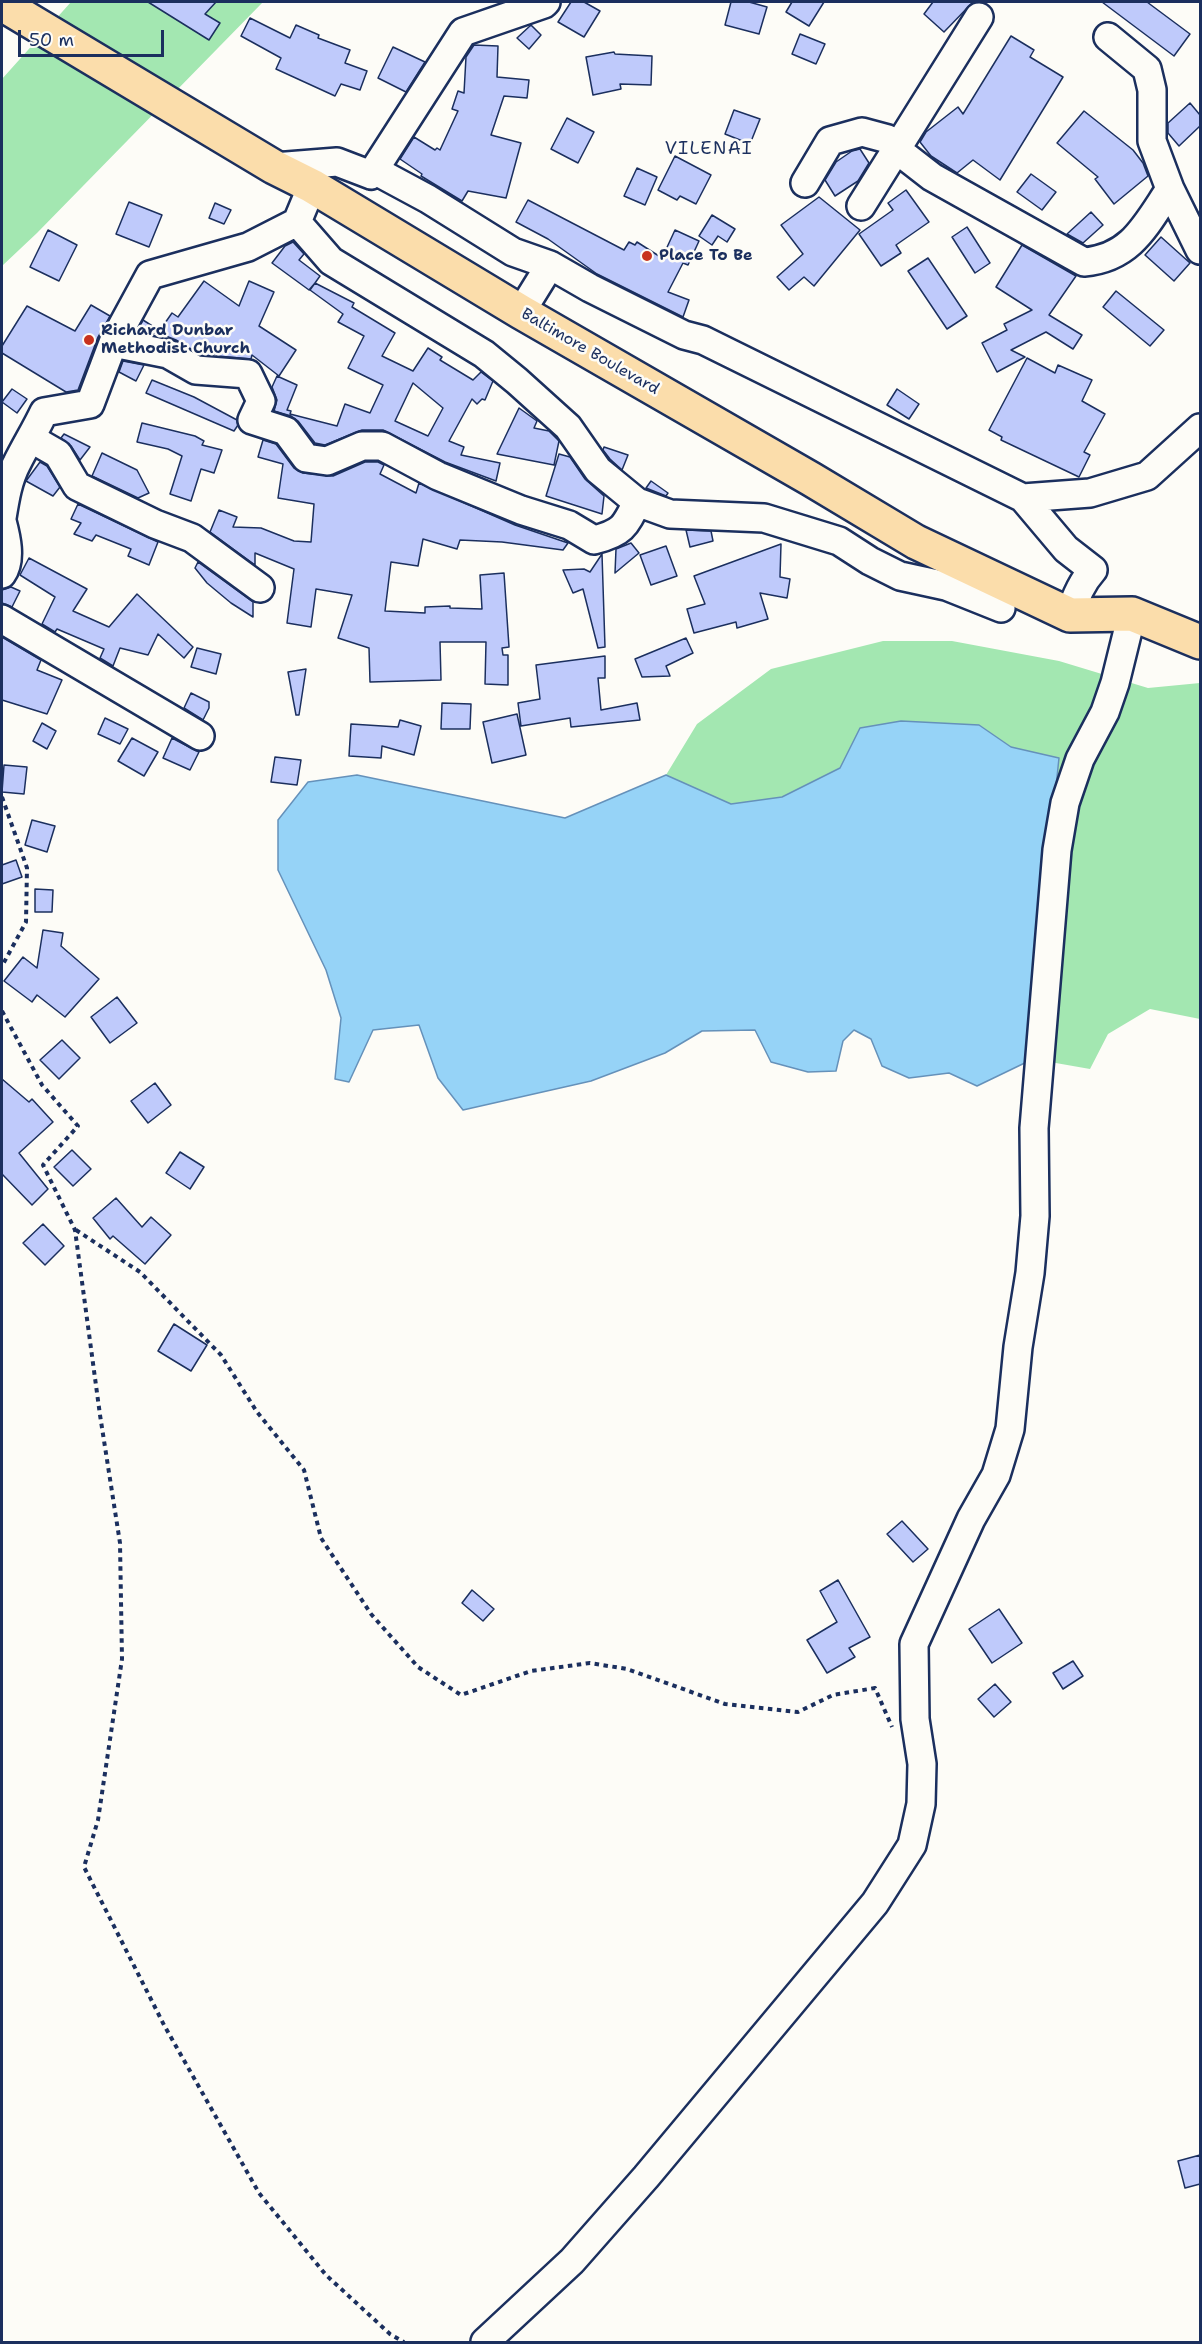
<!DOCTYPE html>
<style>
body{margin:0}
#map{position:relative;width:1202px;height:2344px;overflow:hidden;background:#fdfcf7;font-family:"Shantell Sans",sans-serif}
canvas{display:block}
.frame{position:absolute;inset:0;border:3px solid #1b2f5e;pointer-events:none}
.scale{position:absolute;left:18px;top:30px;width:146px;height:27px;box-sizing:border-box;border:3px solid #1b2f5e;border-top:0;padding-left:8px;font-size:18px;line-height:21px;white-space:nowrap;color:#1b2f5e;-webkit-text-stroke:4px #fdfcf7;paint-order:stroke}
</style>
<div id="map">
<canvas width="1202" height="2344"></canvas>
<div class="frame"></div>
<div class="scale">50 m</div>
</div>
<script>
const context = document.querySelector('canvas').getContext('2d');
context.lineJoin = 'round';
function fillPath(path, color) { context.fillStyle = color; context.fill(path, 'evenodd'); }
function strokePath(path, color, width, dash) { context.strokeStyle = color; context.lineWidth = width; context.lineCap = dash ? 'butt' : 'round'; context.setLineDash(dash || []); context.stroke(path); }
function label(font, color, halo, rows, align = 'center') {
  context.font = font + ' "Shantell Sans",sans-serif'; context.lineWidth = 5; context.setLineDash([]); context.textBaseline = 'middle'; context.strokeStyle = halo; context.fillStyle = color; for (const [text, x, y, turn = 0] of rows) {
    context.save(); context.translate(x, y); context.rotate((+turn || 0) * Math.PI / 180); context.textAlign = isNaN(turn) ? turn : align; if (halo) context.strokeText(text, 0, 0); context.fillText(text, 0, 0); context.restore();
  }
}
fillPath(new Path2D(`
 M 71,2 L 263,2 L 37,233 L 2,266 L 2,79 Z
 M 883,641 L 952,641 L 1059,661 L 1148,688 L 1200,683 L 1200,1019 L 1150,1009 L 1108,1034 L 1090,1069 L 1033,1059 L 1045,890 L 1058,758 L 1011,747 L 979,725 L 860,728 L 840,768 L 782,797 L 731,804 L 666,775 L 697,724 L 771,669 Z`), '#a3e7b1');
const water = new Path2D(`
 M 901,721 L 979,725 L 1011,747 L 1059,758 L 1045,890 L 1033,1059 L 977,1086 L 949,1073 L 909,1078 L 882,1066 L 871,1039 L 854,1030 L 843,1041 L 836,1071 L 808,1072 L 771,1062 L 755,1030 L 702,1031 L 665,1053 L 591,1081 L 463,1110 L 438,1078 L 419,1025 L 373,1030 L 349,1082 L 335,1079 L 341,1018 L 326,970 L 278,870 L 278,820 L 308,782 L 357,775 L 565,818 L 666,775 L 731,804 L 782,797 L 840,768 L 860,728 Z`);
fillPath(water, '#96d3f7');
strokePath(water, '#6591ba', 1.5);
const building = new Path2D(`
 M 148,2 L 216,2 L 205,14 L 220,23 L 209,40 Z
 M 571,2 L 584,2 L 600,11 L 584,37 L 558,22 Z
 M 731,2 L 749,2 L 767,7 L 759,34 L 725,25 Z
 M 792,2 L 824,2 L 809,26 L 786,12 Z
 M 933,2 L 973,2 L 944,32 L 924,14 Z
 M 1102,2 L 1147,2 L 1190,34 L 1174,56 Z
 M 250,18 L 290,38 L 296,25 L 319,35 L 318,38 L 350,50 L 345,63 L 367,71 L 360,90 L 341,84 L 335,96 L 276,69 L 281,58 L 241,36 Z
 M 531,25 L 541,35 L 529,49 L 517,38 Z
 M 800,34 L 825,44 L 816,64 L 792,54 Z
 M 1011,36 L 1034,50 L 1030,57 L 1063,77 L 1000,180 L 973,160 L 957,173 L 931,156 L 920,142 L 926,132 L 958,107 L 963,114 Z
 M 474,45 L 498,46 L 497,77 L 529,80 L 527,98 L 504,96 L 491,135 L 521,143 L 506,198 L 468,191 L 462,201 L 421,176 L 422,174 L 400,159 L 414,137 L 435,150 L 437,148 L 440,150 L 458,111 L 452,109 L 458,91 L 464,93 L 466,57 Z
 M 393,47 L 425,62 L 406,92 L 378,78 Z
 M 614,52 L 615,54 L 652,56 L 651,85 L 620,84 L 621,89 L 593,95 L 586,57 Z
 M 1190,103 L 1200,115 L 1200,126 L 1179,146 L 1168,133 L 1168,123 Z
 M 734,110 L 760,119 L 750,144 L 725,134 Z
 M 1084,111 L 1133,150 L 1143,163 L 1148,176 L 1114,204 L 1095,179 L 1098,177 L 1057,143 Z
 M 567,118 L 594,132 L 578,163 L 551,149 Z
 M 860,149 L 869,163 L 858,181 L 835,196 L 825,180 L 836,162 L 852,151 Z
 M 675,156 L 711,175 L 696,204 L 680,196 L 677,200 L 658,190 Z
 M 637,168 L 657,177 L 645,205 L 624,196 Z
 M 1031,174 L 1056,192 L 1042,210 L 1017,192 Z
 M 906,190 L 929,222 L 896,245 L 901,253 L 881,266 L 859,234 L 893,210 L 888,203 Z
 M 819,197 L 860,230 L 814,286 L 804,277 L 789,290 L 777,277 L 803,254 L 781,225 Z
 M 528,200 L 624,250 L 629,242 L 635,245 L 637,242 L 662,258 L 675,230 L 699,241 L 688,265 L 683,263 L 668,292 L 689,300 L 683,317 L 597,274 L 548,239 L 516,222 Z
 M 129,202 L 162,215 L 149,247 L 116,234 Z
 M 215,203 L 231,210 L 224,224 L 209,218 Z
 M 1091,212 L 1103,225 L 1083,243 L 1067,234 Z
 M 712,215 L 735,229 L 727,242 L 718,236 L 712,245 L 699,236 Z
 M 967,227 L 990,263 L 975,273 L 952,237 Z
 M 48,230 L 77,245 L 59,281 L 30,267 Z
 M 1161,237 L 1190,263 L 1174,281 L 1145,255 Z
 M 293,242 L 304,254 L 299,260 L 320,276 L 315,283 L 354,303 L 352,307 L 395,333 L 382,356 L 413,371 L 428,348 L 442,357 L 440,360 L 473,380 L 481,372 L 493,381 L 485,400 L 482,399 L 477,404 L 472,399 L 449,441 L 464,447 L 461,455 L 500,463 L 496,481 L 445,462 L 383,430 L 362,430 L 325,445 L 315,443 L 298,421 L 291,416 L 274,411 L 277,400 L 272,387 L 277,376 L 297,385 L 287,410 L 291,411 L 290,414 L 337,426 L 345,404 L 370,413 L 383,385 L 348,368 L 364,336 L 338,322 L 343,314 L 310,290 L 315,283 L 309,290 L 272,263 L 285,246 ZM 413,383 L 443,408 L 428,436 L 395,421 Z
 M 1022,245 L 1076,276 L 1049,315 L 1082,335 L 1073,349 L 1046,332 L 1011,350 L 1025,357 L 997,372 L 982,343 L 1007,330 L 1004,324 L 1032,310 L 996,287 Z
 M 928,258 L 967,316 L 947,329 L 908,271 Z
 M 204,281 L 239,306 L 249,281 L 274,292 L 259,326 L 296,350 L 279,376 L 252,355 L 251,359 L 217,356 L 215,353 L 213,356 L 201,355 L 176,340 L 158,333 L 172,313 L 178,317 Z
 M 1116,291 L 1164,330 L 1150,346 L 1103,307 Z
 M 91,305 L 110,316 L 98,337 L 78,390 L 66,392 L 2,353 L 2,346 L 27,306 L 75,331 Z
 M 143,320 L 157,329 L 153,335 L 137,332 Z
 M 1027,358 L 1055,373 L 1058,365 L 1092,380 L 1082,401 L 1105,414 L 1084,452 L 1090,455 L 1079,477 L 1001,440 L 1002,437 L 989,430 Z
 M 123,361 L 144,365 L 136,381 L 119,372 Z
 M 152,380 L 194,397 L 237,420 L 238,425 L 234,431 L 146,393 Z
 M 12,389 L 27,399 L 17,413 L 2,402 Z
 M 897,389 L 919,404 L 909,419 L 887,405 Z
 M 519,408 L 537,421 L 534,428 L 549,431 L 559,441 L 554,465 L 497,454 Z
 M 142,423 L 195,436 L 204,441 L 202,445 L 222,450 L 214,473 L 201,469 L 191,501 L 170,494 L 182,456 L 168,449 L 137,442 Z
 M 64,434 L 90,447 L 80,460 L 71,446 L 61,438 Z
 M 263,440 L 276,444 L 294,468 L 303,473 L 333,476 L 365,462 L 378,462 L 384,465 L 380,474 L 416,493 L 419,483 L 515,525 L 568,543 L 563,550 L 502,542 L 460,540 L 457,549 L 423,539 L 418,566 L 391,562 L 385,611 L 425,613 L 425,607 L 450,606 L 450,608 L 482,609 L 480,575 L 504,573 L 509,647 L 502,648 L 503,655 L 508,655 L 508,685 L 485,684 L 486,642 L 440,642 L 441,680 L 370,682 L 369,648 L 338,638 L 352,595 L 316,589 L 311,627 L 287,623 L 294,569 L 255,553 L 255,565 L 210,532 L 219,510 L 237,517 L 233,527 L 261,528 L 294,541 L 311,542 L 314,504 L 278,498 L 283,464 L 258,457 Z
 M 604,447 L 628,455 L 622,470 L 610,459 L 603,450 Z
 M 102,453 L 137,470 L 149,493 L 138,498 L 92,476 Z
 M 559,454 L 570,457 L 585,479 L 604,496 L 602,514 L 546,496 Z
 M 40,462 L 47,466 L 60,487 L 53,496 L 26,481 Z
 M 651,481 L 668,493 L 666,496 L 646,488 Z
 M 78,504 L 158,542 L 149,565 L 128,556 L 131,549 L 96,535 L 92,541 L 74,534 L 81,523 L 71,519 Z
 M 686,530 L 711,531 L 713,541 L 690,547 Z
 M 631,543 L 639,553 L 615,573 L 616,549 Z
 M 781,544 L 780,577 L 790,579 L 787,598 L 760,593 L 768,619 L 737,628 L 736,622 L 694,633 L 687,609 L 705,604 L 694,576 Z
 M 666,546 L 677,576 L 651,585 L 640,555 Z
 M 602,554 L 605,647 L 598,648 L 583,589 L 573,593 L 563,570 L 584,569 L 590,572 Z
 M 29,558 L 87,589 L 73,611 L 109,627 L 137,594 L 193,647 L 184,658 L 158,634 L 148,655 L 120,648 L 113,666 L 100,658 L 104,649 L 57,629 L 55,632 L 42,624 L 55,597 L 20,575 Z
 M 198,562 L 253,602 L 253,617 L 231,603 L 207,583 L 195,568 Z
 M 11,587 L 20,591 L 12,607 L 2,603 L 2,590 Z
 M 2,637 L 41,660 L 37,670 L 62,680 L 47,714 L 2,700 Z
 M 686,638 L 693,653 L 666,666 L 670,676 L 642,677 L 635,659 Z
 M 197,648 L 221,654 L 216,674 L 191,667 Z
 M 605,656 L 605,678 L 598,678 L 601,710 L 637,703 L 640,720 L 571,727 L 570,718 L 521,726 L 518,703 L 540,699 L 536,665 Z
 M 306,669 L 299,715 L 296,715 L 288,672 Z
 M 191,693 L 209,702 L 209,708 L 203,720 L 184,708 Z
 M 442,703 L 471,704 L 470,729 L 441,729 Z
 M 517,714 L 526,755 L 492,763 L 483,722 Z
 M 105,718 L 128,729 L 120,744 L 98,734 Z
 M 400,720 L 421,726 L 414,755 L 382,746 L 381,758 L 349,756 L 351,724 L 398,727 Z
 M 42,723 L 56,731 L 47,749 L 33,741 Z
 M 132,738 L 158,752 L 144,776 L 118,761 Z
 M 172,738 L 199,752 L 190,770 L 163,758 Z
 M 275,757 L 301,760 L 297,785 L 271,782 Z
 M 4,765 L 27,767 L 24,794 L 2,792 Z
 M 32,820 L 55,826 L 47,852 L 25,845 Z
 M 16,860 L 22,877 L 2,884 L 2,865 Z
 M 35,889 L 53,890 L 52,912 L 35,912 Z
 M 43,930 L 63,933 L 61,946 L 99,979 L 65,1017 L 37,995 L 32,1002 L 4,981 L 23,957 L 37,968 Z
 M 117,997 L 137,1023 L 110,1043 L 91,1017 Z
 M 62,1040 L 80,1058 L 59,1079 L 40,1060 Z
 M 2,1079 L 29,1102 L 32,1099 L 53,1122 L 19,1153 L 48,1189 L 32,1205 L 2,1174 Z
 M 155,1083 L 171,1105 L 148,1123 L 131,1101 Z
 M 72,1150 L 91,1169 L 73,1186 L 54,1167 Z
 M 180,1152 L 204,1167 L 190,1189 L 166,1173 Z
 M 116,1198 L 142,1227 L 151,1217 L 171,1235 L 145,1264 L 113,1236 L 110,1239 L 93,1218 Z
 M 43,1224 L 64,1246 L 45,1265 L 23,1243 Z
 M 174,1324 L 207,1345 L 191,1371 L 158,1351 Z
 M 902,1521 L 928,1549 L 913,1562 L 887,1534 Z
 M 838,1580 L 870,1637 L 849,1648 L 855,1657 L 827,1673 L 807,1640 L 837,1622 L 820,1591 Z
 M 472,1590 L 494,1609 L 483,1621 L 462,1603 Z
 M 999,1609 L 1022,1643 L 992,1663 L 969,1629 Z
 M 1073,1661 L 1083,1676 L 1063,1689 L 1053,1673 Z
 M 995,1684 L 1011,1702 L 994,1717 L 978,1699 Z
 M 1200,2155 L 1200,2184 L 1185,2188 L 1178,2161 Z`);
fillPath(building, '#bfcafb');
strokePath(building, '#1b2f5e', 1.5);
const minor = new Path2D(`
 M 1108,37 L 1147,69 L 1152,90 L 1152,141 L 1170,189 L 1200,250
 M 274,167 L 337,162 L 371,175 L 376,171 L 428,199 L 513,252 L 550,265 L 521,312
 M 371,175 L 463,32 L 544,4 L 546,2
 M 805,183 L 830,141 L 862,132 L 888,139 L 896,149 L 932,177 L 1084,262 C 1131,258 1146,225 1170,189
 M 861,206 L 979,17
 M 297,222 L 331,261 L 484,354 L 517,381 L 568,427 L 598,470 L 637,502 L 670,514 L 764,518 L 839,541 L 870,561 L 900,576 L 946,586 L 1001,608
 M 550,265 L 590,288 L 684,335 L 703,340 L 1023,498 L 1066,549 L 1093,570 C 1081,583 1075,598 1070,615
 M 113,343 L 168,354 L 196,370 L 248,374 L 261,401 L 252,420 L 286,431 L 306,458 L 327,461 L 362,446 L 382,446 L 438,476 L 521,510 L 569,525 L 594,540 C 622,533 625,527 637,502
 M 32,439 L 58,454 L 77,486 L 155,524 L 192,538 L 260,588
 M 1023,498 L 1090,493 L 1147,476 L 1200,428
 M 2,518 C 5,499 8,480 17,463 C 26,445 36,429 44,412 L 90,404 L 113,343 L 150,275 L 248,247 L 297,222 L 312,186
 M 2,521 C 6,536 12,560 2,574
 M 2,619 L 200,736
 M 485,2342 L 572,2261 L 646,2177 L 875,1903 L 912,1845 L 921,1804 L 922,1764 L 915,1719 L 914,1644 L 971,1519 L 996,1475 L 1010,1429 L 1018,1347 L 1030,1273 L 1035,1216 L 1034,1128 L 1057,850 L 1065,803 L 1080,759 L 1105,712 L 1115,683 L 1132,614`);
const highway = new Path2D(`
 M 2,4 L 274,167 L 312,186 L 521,312 L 811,479 L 916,542 L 1070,615 L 1132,614 L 1200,642`);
strokePath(minor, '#1b2f5e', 32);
strokePath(highway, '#1b2f5e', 38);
strokePath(new Path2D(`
 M 2,797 L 27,868 L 26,922 L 2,966
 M 2,1011 L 42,1085 L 78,1126 L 43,1165 L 75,1230 L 100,1415 L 120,1543 L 122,1659 L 98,1820 L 84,1867 L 164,2025 L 259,2193 L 326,2275 L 390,2334 L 404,2342
 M 76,1230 L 140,1272 L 221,1355 L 257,1412 L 304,1470 L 321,1538 L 371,1614 L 418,1667 L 461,1695 L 531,1671 L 590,1663 L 627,1669 L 725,1704 L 798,1712 L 833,1695 L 875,1688 L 892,1727`), '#1b2f5e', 4, [4.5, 4.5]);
strokePath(minor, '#fdfcf7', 27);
strokePath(highway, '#fbddab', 33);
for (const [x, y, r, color] of [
 [647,256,6,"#c8321e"],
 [89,340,6,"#c8321e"]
]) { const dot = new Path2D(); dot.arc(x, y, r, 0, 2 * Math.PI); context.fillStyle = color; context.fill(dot); strokePath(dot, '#fdfcf7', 2); }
label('bold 16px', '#1b2f5e', '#fdfcf7', [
 ["Place To Be",659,256],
 ["Richard Dunbar",101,331],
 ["Methodist Church",101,349]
], 'left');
label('16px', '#1b2f5e', '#fdfcf7', [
 ["Baltimore Boulevard",590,352,30]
]);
context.letterSpacing = '1.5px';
label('18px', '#1b2f5e', '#fdfcf7', [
 ["VILENAI",709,149]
]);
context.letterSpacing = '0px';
</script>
